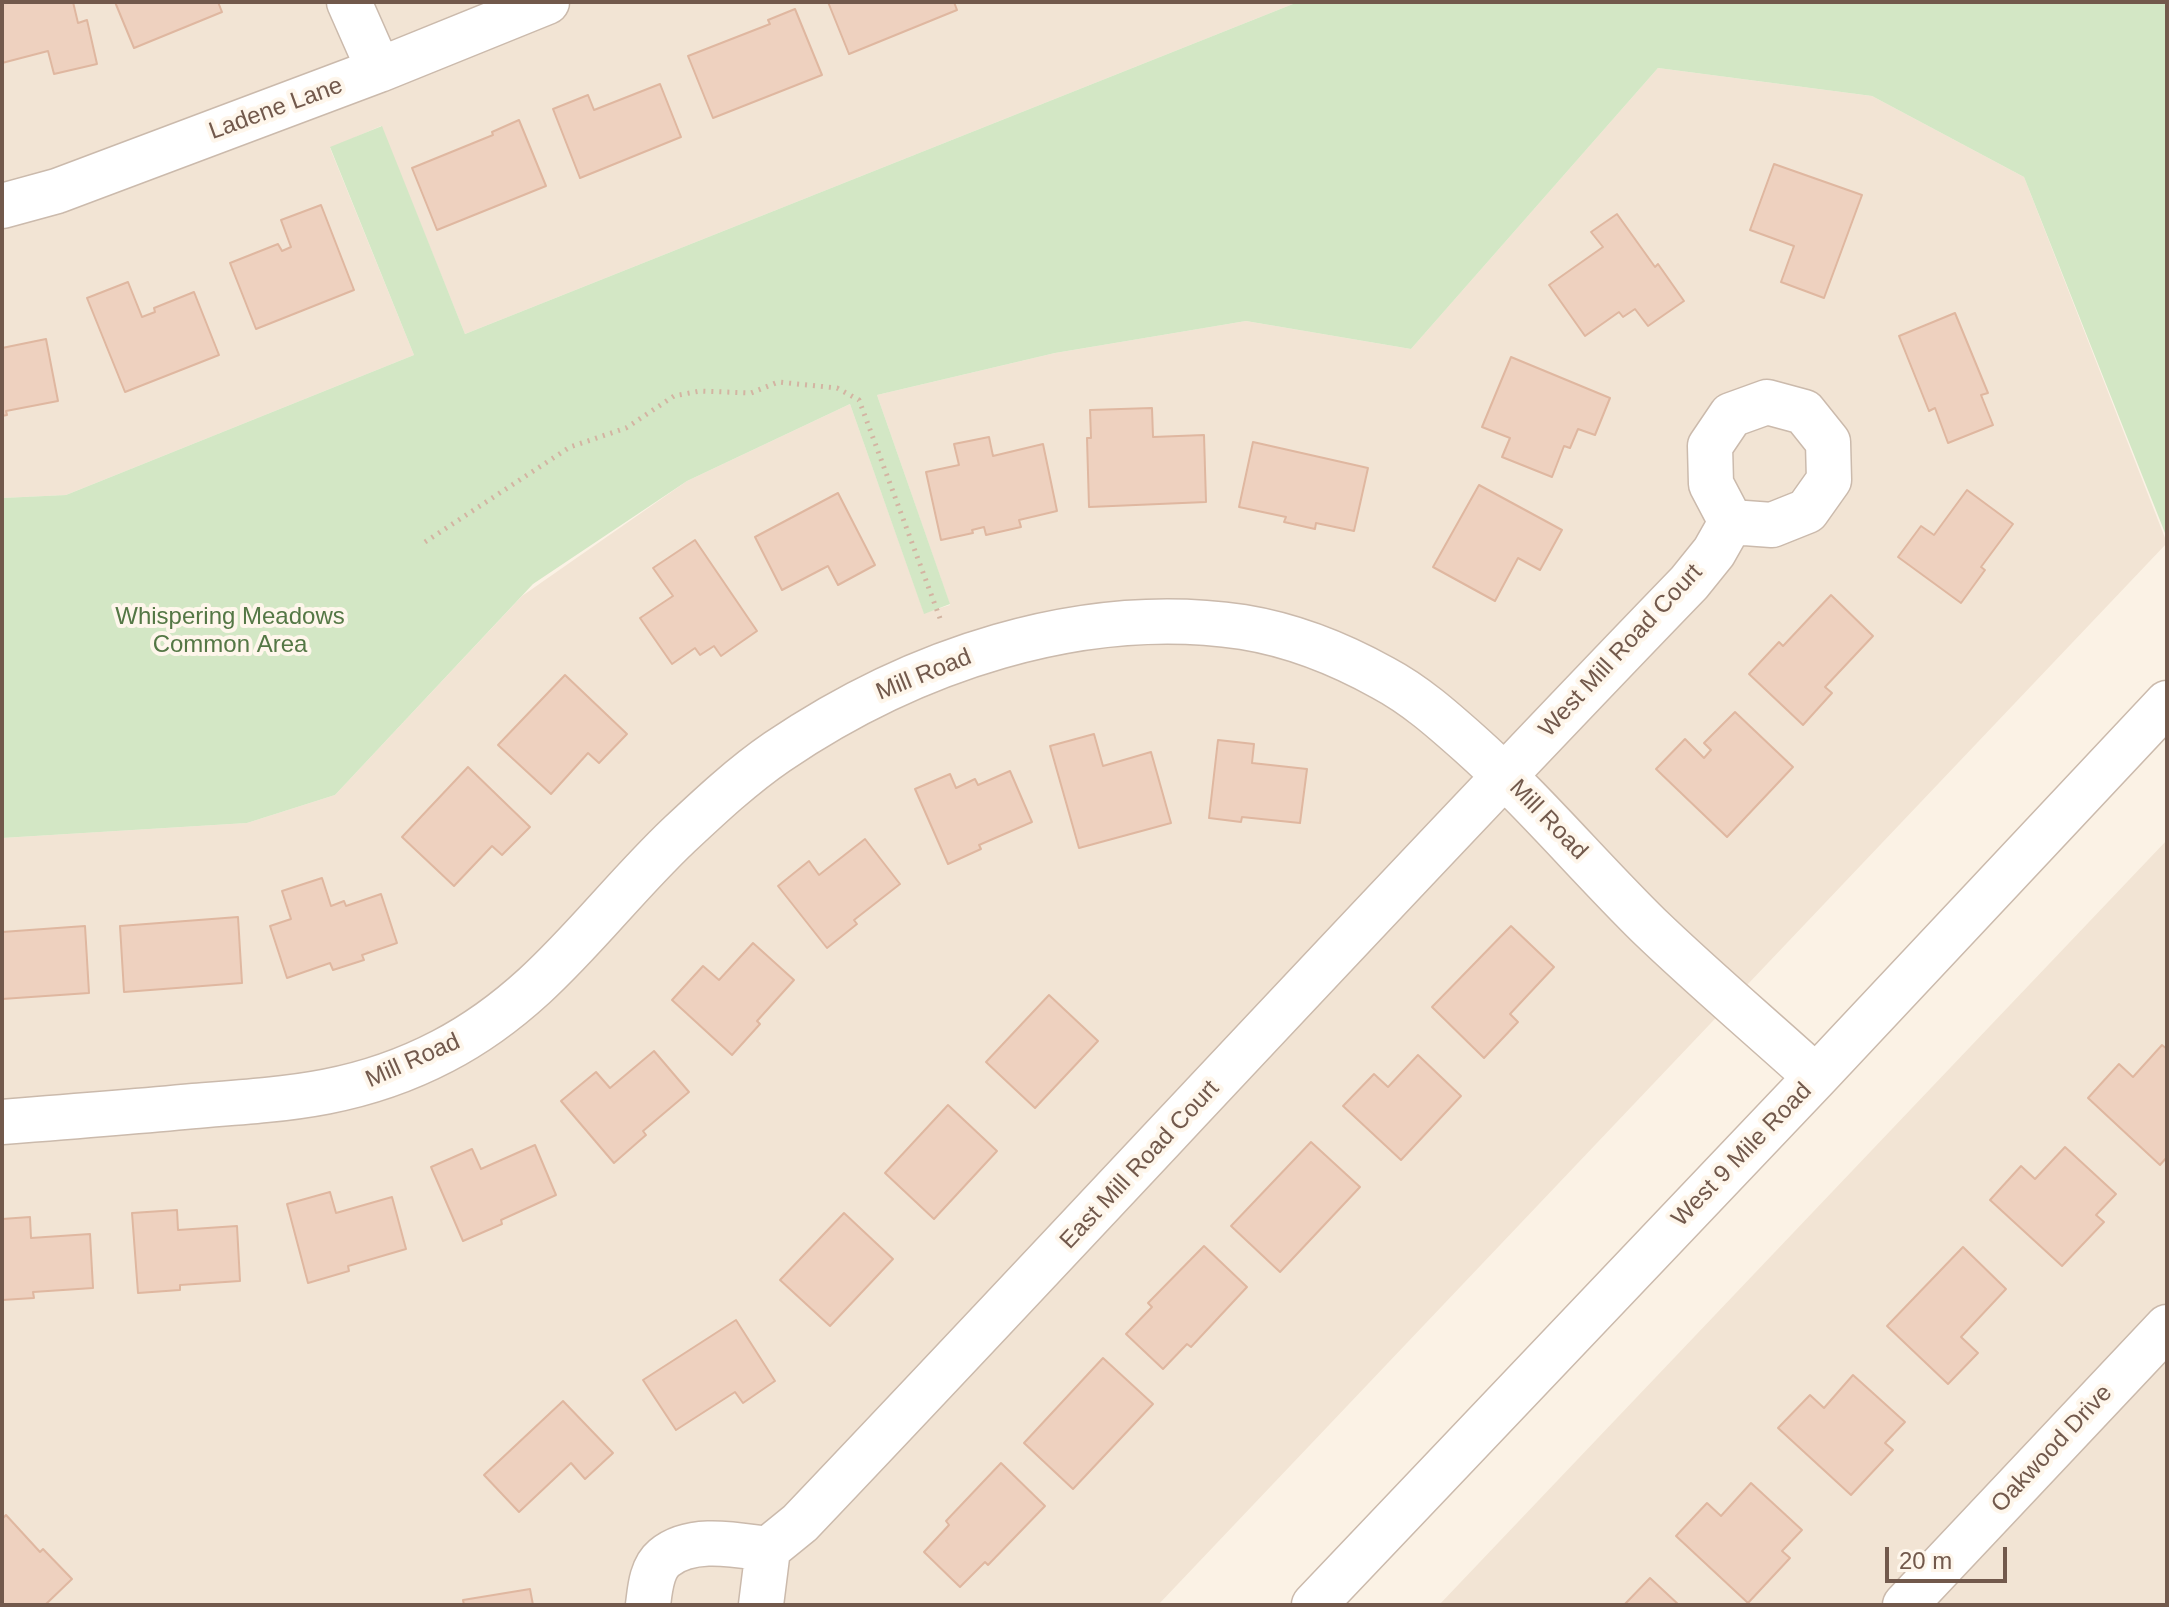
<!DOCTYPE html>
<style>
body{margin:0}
#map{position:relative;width:2169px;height:1607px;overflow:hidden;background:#fbf2e5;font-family:Helvetica,sans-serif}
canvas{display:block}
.frame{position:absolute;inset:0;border:4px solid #72594c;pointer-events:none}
.scale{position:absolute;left:1885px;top:1547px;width:122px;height:36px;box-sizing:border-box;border:4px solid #72594c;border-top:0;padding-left:10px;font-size:24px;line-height:28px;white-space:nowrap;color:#72594c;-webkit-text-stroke:6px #fef6eb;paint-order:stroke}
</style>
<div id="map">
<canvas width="2169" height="1607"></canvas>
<div class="frame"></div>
<div class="scale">20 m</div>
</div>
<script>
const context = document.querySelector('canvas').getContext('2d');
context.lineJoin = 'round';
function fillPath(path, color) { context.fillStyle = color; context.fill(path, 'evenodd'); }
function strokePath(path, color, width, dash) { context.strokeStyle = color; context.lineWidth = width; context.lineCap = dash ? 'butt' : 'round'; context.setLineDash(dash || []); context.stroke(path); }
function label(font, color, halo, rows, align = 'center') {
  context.font = font + ' Helvetica,sans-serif'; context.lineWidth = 8; context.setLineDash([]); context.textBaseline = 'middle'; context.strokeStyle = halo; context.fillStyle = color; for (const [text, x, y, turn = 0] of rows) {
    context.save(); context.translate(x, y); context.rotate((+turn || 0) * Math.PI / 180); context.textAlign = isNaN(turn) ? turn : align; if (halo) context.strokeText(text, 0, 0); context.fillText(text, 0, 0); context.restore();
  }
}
fillPath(new Path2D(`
 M 2,2 L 1298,2 L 465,334 L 381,126 L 330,148 L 414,355 L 66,495 L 2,498 Z
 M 1658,68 L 1872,96 L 2024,177 L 2167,543 L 1158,1605 L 2,1605 L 2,838 L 247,823 L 335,795 L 522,596 L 687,481 L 850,404 L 924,613 L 950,605 L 877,395 L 1055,353 L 1246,321 L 1411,349 Z
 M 2167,840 L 2167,1605 L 1439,1605 Z`), '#f2e4d4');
fillPath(new Path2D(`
 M 1298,2 L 2167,2 L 2167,538 L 2024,177 L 1872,96 L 1658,68 L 1411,349 L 1246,321 L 1055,353 L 877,395 L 950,604 L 924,614 L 850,404 L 687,481 L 533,584 L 335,795 L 247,823 L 2,838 L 2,498 L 66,495 L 414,355 L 330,147 L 382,126 L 465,334 Z`), '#d3e7c5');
const building = new Path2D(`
 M 2,2 L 73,2 L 78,23 L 87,20 L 97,64 L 54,74 L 48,51 L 2,63 Z
 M 115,2 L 218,2 L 222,12 L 134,48 Z
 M 828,2 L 954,2 L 957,10 L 849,54 Z
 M 795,9 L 822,75 L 713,118 L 688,56 L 770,24 L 768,20 Z
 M 660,84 L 681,137 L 580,178 L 553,109 L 588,95 L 594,110 Z
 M 519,120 L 546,186 L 437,230 L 412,168 L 493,135 L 492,132 Z
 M 1774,164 L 1862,195 L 1824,298 L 1781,282 L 1794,246 L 1750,230 Z
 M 321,205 L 354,290 L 256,329 L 230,263 L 278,244 L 282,251 L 291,247 L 281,220 Z
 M 1617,214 L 1655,267 L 1658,264 L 1684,301 L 1648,326 L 1635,309 L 1623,317 L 1619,312 L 1585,336 L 1549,285 L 1603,247 L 1591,232 Z
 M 128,282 L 142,317 L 155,312 L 154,308 L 194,292 L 219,355 L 125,392 L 87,298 Z
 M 1955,313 L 1988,393 L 1981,395 L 1993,425 L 1948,443 L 1935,408 L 1929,411 L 1899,336 Z
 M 46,339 L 58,401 L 6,411 L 7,415 L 2,416 L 2,348 Z
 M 1511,357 L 1610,398 L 1595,435 L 1578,429 L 1570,448 L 1564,446 L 1552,477 L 1502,457 L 1510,438 L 1482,427 Z
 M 1152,408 L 1153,437 L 1204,435 L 1206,502 L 1089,507 L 1087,438 L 1091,438 L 1090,410 Z
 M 989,437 L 993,456 L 1043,444 L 1057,511 L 1019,520 L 1021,527 L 986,535 L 984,527 L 972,530 L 973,533 L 941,540 L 926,472 L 959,465 L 954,444 Z
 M 1253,442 L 1368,468 L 1354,531 L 1316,523 L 1315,529 L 1284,522 L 1286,517 L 1239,507 Z
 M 1479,485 L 1562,530 L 1540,570 L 1518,558 L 1495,601 L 1433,567 Z
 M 1967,490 L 2013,524 L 1981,567 L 1985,570 L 1961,603 L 1898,557 L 1921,526 L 1934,535 Z
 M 838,493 L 875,565 L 838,585 L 828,566 L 782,590 L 755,537 Z
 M 695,540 L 757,631 L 721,656 L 714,646 L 700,655 L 695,648 L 672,664 L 640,618 L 673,596 L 653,568 Z
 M 1831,595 L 1873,636 L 1825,687 L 1832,693 L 1803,725 L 1749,674 L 1779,642 L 1783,646 Z
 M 565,675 L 627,734 L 599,763 L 588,753 L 551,794 L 498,745 Z
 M 1735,712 L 1793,767 L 1727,837 L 1656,769 L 1685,739 L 1704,758 L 1711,750 L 1704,743 Z
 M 1094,734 L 1103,766 L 1151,752 L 1171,823 L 1079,848 L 1050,746 Z
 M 1218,740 L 1254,744 L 1252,763 L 1307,769 L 1300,823 L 1242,817 L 1241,822 L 1209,818 Z
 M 468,767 L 530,827 L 502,855 L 492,846 L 454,886 L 402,837 Z
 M 1010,771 L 1032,822 L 979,845 L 981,849 L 948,864 L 915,789 L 950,774 L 956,788 L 975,779 L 978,785 Z
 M 865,839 L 900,884 L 854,920 L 857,924 L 827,948 L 778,886 L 809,861 L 819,875 Z
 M 322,878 L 331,906 L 344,901 L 346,906 L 381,894 L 397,943 L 362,955 L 364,960 L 333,970 L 330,963 L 287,978 L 270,926 L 291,919 L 282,891 Z
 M 238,917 L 242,983 L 124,992 L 120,926 Z
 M 85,926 L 89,993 L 2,999 L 2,932 Z
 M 1511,926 L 1554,967 L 1510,1014 L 1518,1022 L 1484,1058 L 1432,1007 Z
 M 753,943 L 794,980 L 757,1021 L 760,1024 L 732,1055 L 672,1000 L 703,966 L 719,980 Z
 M 1049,995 L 1098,1041 L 1035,1108 L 986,1062 Z
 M 2162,1045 L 2167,1049 L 2167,1157 L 2160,1165 L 2088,1098 L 2119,1064 L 2133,1077 Z
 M 654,1051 L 689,1092 L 643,1131 L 646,1135 L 614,1163 L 561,1101 L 596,1072 L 610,1088 Z
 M 1418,1055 L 1461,1096 L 1401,1160 L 1343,1106 L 1374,1074 L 1388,1087 Z
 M 948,1105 L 997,1151 L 934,1219 L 885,1173 Z
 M 1311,1142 L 1360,1187 L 1280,1272 L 1231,1226 Z
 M 535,1145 L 556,1195 L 501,1220 L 502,1224 L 463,1241 L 431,1167 L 472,1149 L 481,1169 Z
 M 2065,1147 L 2116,1194 L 2096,1215 L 2104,1222 L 2062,1266 L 1990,1200 L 2021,1166 L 2035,1179 Z
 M 330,1192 L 336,1213 L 392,1197 L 406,1249 L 348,1266 L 349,1271 L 308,1283 L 287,1204 Z
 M 177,1210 L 178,1230 L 237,1226 L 240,1281 L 180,1285 L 180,1290 L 138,1293 L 132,1213 Z
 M 844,1213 L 893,1259 L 830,1326 L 780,1280 Z
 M 30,1217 L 31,1238 L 90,1234 L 93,1288 L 33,1292 L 34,1298 L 2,1300 L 2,1219 Z
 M 1204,1246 L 1247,1287 L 1191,1347 L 1187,1344 L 1163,1369 L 1126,1334 L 1152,1307 L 1148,1303 Z
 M 1963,1247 L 2006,1289 L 1961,1337 L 1978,1353 L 1948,1384 L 1887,1326 Z
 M 736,1320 L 775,1381 L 743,1403 L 735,1392 L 676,1430 L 643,1380 Z
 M 1103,1358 L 1153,1404 L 1073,1489 L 1024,1443 Z
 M 1853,1375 L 1905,1422 L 1885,1443 L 1893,1450 L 1851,1495 L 1778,1428 L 1810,1395 L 1824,1408 Z
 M 563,1401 L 613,1453 L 585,1479 L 571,1463 L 519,1512 L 484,1475 Z
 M 1001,1463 L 1045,1506 L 988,1565 L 985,1562 L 960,1587 L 924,1552 L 949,1525 L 946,1521 Z
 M 1751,1483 L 1802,1530 L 1782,1551 L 1790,1558 L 1748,1603 L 1676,1536 L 1707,1503 L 1721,1516 Z
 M 6,1515 L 40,1552 L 43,1549 L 72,1579 L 45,1605 L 2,1605 L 2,1519 Z
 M 1650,1578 L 1679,1605 L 1624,1605 Z
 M 530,1589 L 533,1605 L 464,1605 L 463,1600 Z`);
fillPath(building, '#eed1bf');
strokePath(building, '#dfb7a0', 2);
const minor = new Path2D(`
 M 349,2 L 379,70
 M 2,206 L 57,191 L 379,70 L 547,2
 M 1767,402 L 1804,412 L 1828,442 L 1829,480 L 1807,511 L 1772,525 L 1731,522 L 1711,484 L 1710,446 L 1731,415 Z
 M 2,1122 C 66,1117 130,1112 194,1106 C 287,1099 359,1095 443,1051 C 545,998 599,911 679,835 C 710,806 742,776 777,752 C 911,661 1080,603 1243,627 C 1292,635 1340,654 1383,678 C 1415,695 1442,719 1469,743 C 1533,800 1588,866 1649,926 C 1703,978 1761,1027 1816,1077
 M 768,1549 L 800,1523 C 1098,1210 1389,893 1689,583 L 1714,552 L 1731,522
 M 648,1605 C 650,1590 651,1569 664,1558 C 691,1535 737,1545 768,1549 L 761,1605
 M 1314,1605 L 1816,1077 L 2167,703
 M 1905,1605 L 2167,1327`);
strokePath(minor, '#cbbaac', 47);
strokePath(new Path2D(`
 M 425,542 L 570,447 L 626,428 L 674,396 L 700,391 L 751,393 L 778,382 L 837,388 L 859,400 L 941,621`), '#d3b4a2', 5, [2, 6]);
strokePath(minor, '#fff', 44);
label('24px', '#72594c', '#fef6eb', [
 ["Ladene Lane",276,109,-20],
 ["West Mill Road Court",1621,651,-47],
 ["Mill Road",924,675,-22],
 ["Mill Road",1548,820,46],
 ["Mill Road",413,1061,-24],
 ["West 9 Mile Road",1742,1155,-46],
 ["East Mill Road Court",1140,1165,-47],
 ["Oakwood Drive",2052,1449,-47]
]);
label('24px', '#547745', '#fef6eb', [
 ["Whispering Meadows",230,617],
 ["Common Area",230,645]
]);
</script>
